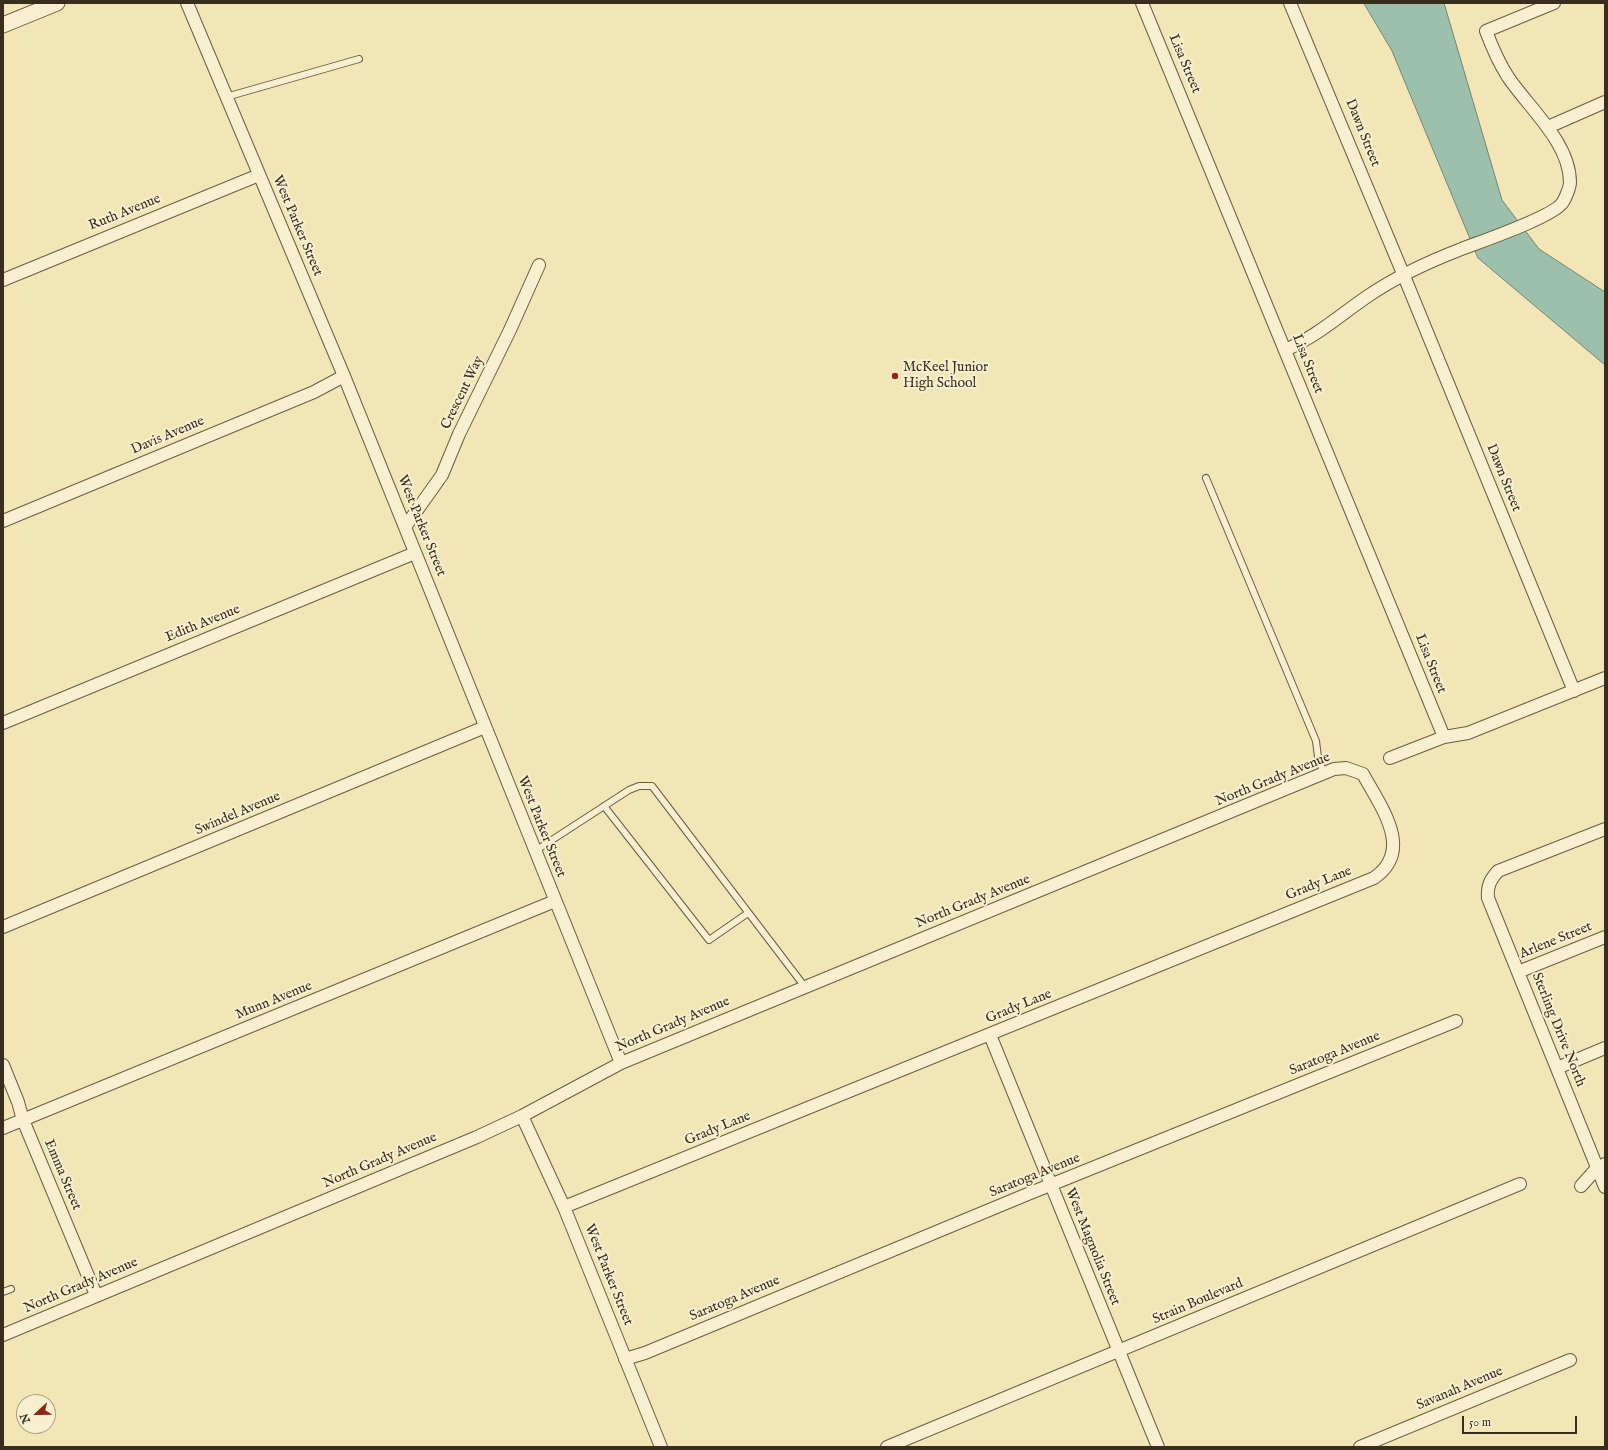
<!DOCTYPE html>
<style>
body{margin:0}
#map{position:relative;width:1608px;height:1450px;overflow:hidden;background:#f3e6b6;font-family:"IM FELL English",serif}
canvas{display:block}
.frame{position:absolute;inset:0;border:4px solid #392d1d;pointer-events:none}
.north{position:absolute;left:16px;top:1394px;width:40px;height:40px;box-sizing:border-box;background:#f7efd0;border:1px solid #aba188;border-radius:50%;rotate:248deg;font-size:11px;font-weight:700;line-height:16px;text-align:center;color:#392d1d}
.north::after{content:'';display:block;margin:auto;width:14px;height:18px;background:#8f2418;clip-path:polygon(50% 0,100% 100%,50% 72%,0 100%)}
.scale{position:absolute;left:1462px;top:1416px;width:115px;height:18px;box-sizing:border-box;border:2px solid #392d1d;border-top:0;padding-left:5px;font-size:12px;line-height:14px;white-space:nowrap;color:#392d1d;-webkit-text-stroke:3px #f7efd0;paint-order:stroke}
</style>
<div id="map">
<canvas width="1608" height="1450"></canvas>
<div class="frame"></div>
<div class="north">N</div>
<div class="scale">50 m</div>
</div>
<script>
const context = document.querySelector('canvas').getContext('2d');
context.lineJoin = 'round';
function fillPath(path, color) { context.fillStyle = color; context.fill(path, 'evenodd'); }
function strokePath(path, color, width, dash) { context.strokeStyle = color; context.lineWidth = width; context.lineCap = dash ? 'butt' : 'round'; context.setLineDash(dash || []); context.stroke(path); }
function label(font, color, halo, rows, align = 'center') {
  context.font = font + ' "IM FELL English",serif'; context.lineWidth = 4; context.setLineDash([]); context.textBaseline = 'middle'; context.strokeStyle = halo; context.fillStyle = color; for (const [text, x, y, turn = 0] of rows) {
    context.save(); context.translate(x, y); context.rotate((+turn || 0) * Math.PI / 180); context.textAlign = isNaN(turn) ? turn : align; if (halo) context.strokeText(text, 0, 0); context.fillText(text, 0, 0); context.restore();
  }
}
const water = new Path2D(`
 M 1364,3 L 1444,3 L 1502,200 L 1539,249 L 1605,292 L 1605,365 L 1478,258 L 1392,51 Z`);
fillPath(water, '#9cc0ab');
strokePath(water, '#748572', 1);
const service = new Path2D(`
 M 226,97 L 359,59
 M 1206,478 L 1316,741 L 1318,757 L 1324,774
 M 604,806 L 709,940 L 748,913
 M 535,851 L 629,790 L 639,786 L 652,786 L 805,987
 M 3,1292 L 11,1289`);
const minor = new Path2D(`
 M 187,3 L 344,376 L 621,1063
 M 1142,3 L 1444,737
 M 1290,3 L 1404,276 L 1574,691
 M 1548,127 L 1605,102
 M 3,280 L 259,175
 M 1285,350 C 1316,337 1340,315 1368,296 C 1396,277 1428,262 1459,250 C 1479,242 1554,217 1563,202 C 1566,197 1570,187 1570,182 C 1570,143 1529,108 1508,77 C 1499,63 1492,47 1486,31 L 1554,3
 M 3,521 L 314,392 L 344,376
 M 405,527 L 442,475 L 459,434 L 510,330 L 539,265
 M 3,723 L 415,553
 M 1390,758 L 1444,737 L 1468,733 L 1605,678
 M 1605,829 L 1498,871 C 1490,880 1487,886 1488,898 L 1605,1187
 M 3,927 L 485,727
 M 1518,972 L 1605,937
 M 990,1035 L 1158,1447
 M 3,1065 L 18,1102 L 23,1120 L 96,1295
 M 1557,1068 L 1605,1048
 M 522,1116 L 564,1207 L 661,1447
 M 3,1128 L 555,901
 M 1581,1186 L 1597,1168 L 1605,1164
 M 3,1335 L 477,1137 L 522,1116 L 621,1063 L 1334,769 L 1346,768 L 1363,774 C 1380,806 1415,850 1374,878 L 564,1207
 M 625,1359 L 645,1353 L 1023,1196 L 1456,1021
 M 887,1447 L 1520,1184
 M 1360,1447 L 1570,1360`);
const tertiary = new Path2D(`
 M 3,25 L 57,3`);
strokePath(service, '#685b43', 8);
strokePath(minor, '#685b43', 14);
strokePath(tertiary, '#685b43', 17);
strokePath(service, '#f7efd0', 6);
strokePath(minor, '#f7efd0', 12);
strokePath(tertiary, '#f7efd0', 15);
for (const [x, y, r, color] of [
 [895,376,4,"#8f2418"]
]) { const dot = new Path2D(); dot.arc(x, y, r, 0, 2 * Math.PI); context.fillStyle = color; context.fill(dot); strokePath(dot, '#f7efd0', 1.5); }
label('14px', '#392d1d', '#f7efd0', [
 ["Lisa Street",1184,64,67],
 ["Dawn Street",1362,133,68],
 ["Ruth Avenue",125,213,-22],
 ["West Parker Street",297,226,67],
 ["Lisa Street",1307,364,68],
 ["Crescent Way",463,393,-64],
 ["Davis Avenue",168,436,-23],
 ["Dawn Street",1503,478,68],
 ["West Parker Street",421,526,68],
 ["Edith Avenue",203,624,-22],
 ["Lisa Street",1430,664,68],
 ["North Grady Avenue",1273,780,-22],
 ["Swindel Avenue",238,814,-23],
 ["West Parker Street",541,827,68],
 ["Grady Lane",1319,884,-22],
 ["North Grady Avenue",973,902,-22],
 ["Arlene Street",1556,941,-22],
 ["Munn Avenue",274,1001,-22],
 ["Grady Lane",1019,1007,-22],
 ["North Grady Avenue",673,1025,-23],
 ["Sterling Drive North",1558,1030,68],
 ["Saratoga Avenue",1335,1054,-22],
 ["Grady Lane",718,1129,-22],
 ["North Grady Avenue",380,1161,-23],
 ["Emma Street",62,1175,67],
 ["Saratoga Avenue",1035,1176,-22],
 ["West Magnolia Street",1092,1247,68],
 ["West Parker Street",608,1275,68],
 ["North Grady Avenue",81,1286,-23],
 ["Saratoga Avenue",735,1299,-23],
 ["Strain Boulevard",1198,1302,-23],
 ["Savanah Avenue",1460,1389,-23]
]);
label('14px', '#392d1d', '#f7efd0', [
 ["McKeel Junior",903,368],
 ["High School",903,384]
], 'left');
</script>
